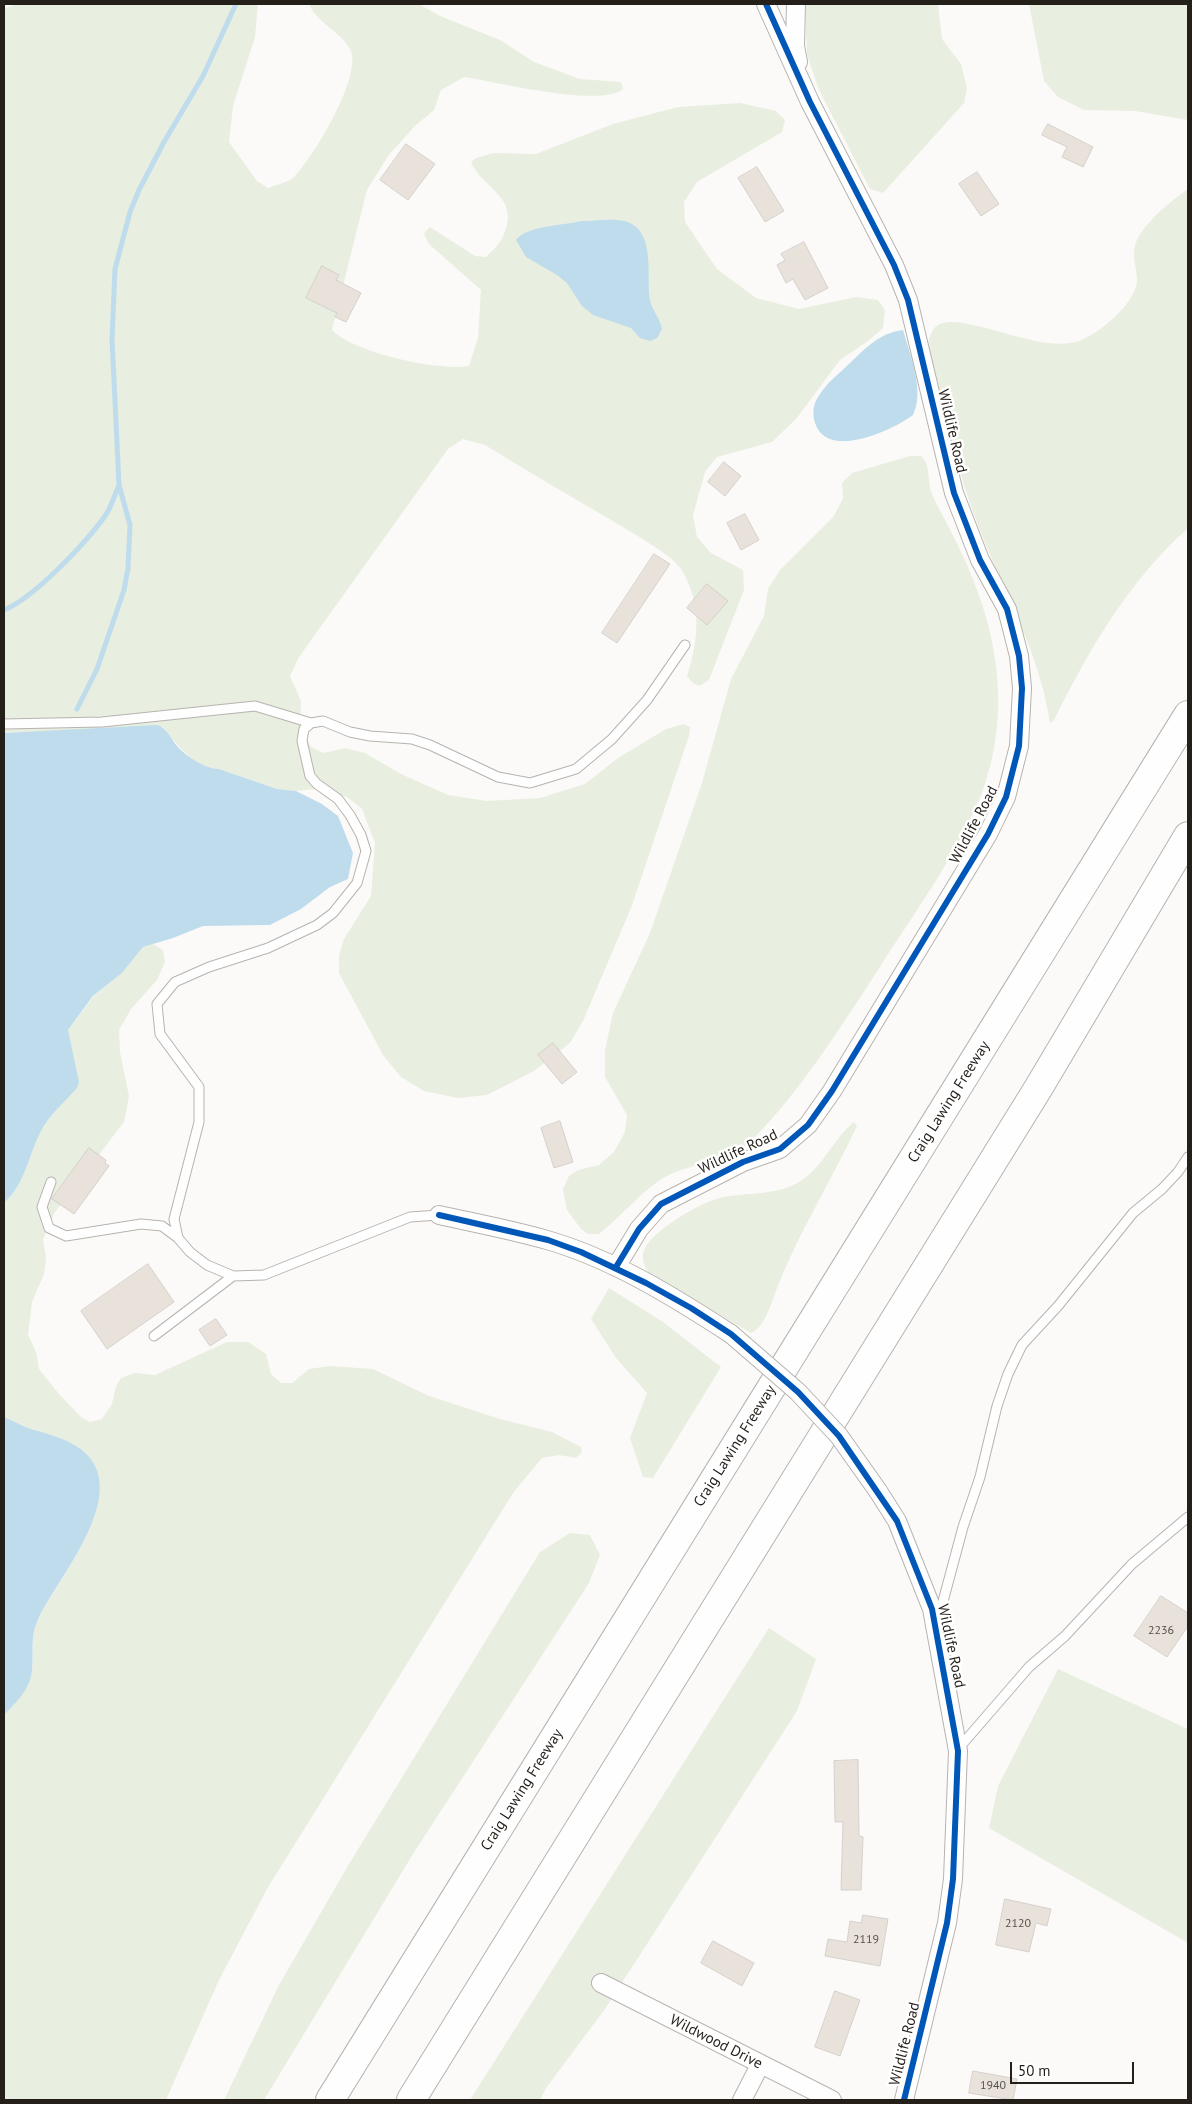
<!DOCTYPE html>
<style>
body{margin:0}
#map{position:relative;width:1192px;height:2104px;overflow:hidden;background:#fcfaf8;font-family:"PT Sans",sans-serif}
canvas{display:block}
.frame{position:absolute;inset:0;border:5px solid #251f1a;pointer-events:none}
.scale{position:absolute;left:1010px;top:2062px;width:124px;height:22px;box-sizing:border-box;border:2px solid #251f1a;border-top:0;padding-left:6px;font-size:15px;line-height:18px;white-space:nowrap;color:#251f1a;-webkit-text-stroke:4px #fff;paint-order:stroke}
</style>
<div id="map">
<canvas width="1192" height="2104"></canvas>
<div class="frame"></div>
<div class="scale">50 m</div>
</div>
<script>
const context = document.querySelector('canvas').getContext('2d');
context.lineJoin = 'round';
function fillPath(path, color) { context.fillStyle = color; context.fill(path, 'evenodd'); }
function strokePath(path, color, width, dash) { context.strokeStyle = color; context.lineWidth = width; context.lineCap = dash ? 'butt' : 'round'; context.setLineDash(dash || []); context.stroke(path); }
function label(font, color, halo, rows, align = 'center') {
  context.font = font + ' "PT Sans",sans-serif'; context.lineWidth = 5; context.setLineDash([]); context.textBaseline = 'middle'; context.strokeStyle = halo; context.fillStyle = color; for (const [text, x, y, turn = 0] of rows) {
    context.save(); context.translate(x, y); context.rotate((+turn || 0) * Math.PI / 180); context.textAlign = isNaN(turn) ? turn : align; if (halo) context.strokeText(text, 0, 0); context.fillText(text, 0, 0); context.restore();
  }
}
fillPath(new Path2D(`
 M 16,4 L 258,4 L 255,37 L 233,106 L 229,142 L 257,181 L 268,188 C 275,185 287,183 293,178 C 312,160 364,74 350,49 C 341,32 316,22 309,4 L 419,4 L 440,16 L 500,40 L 534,62 L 580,79 L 621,82 L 623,89 C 601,108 496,82 464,77 L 441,90 L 434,110 L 415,126 L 388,156 L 367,190 L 332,330 C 354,353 438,371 469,366 L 478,338 L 481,290 L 429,244 L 424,234 L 430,227 L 475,256 L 486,257 C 498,245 503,241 507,224 C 514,196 481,186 471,162 L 476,158 L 494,153 L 536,154 L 613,124 L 678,107 L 740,103 L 776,111 L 785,120 L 782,132 L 697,182 L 684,202 L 685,222 L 717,269 L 756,298 L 799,309 L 856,297 L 878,300 L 885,310 L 883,328 L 868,341 L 840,360 L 796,419 L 772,442 L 717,457 L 705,472 L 693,515 L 697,537 L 711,553 L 743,570 L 744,590 L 709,680 L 699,686 L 693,683 L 687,676 C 699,640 702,602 681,569 C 670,553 630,532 613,521 C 570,496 527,471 485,445 L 463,439 L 448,449 L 299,657 L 290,676 L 301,701 L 300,726 L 311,747 L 324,753 L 345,748 L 365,753 L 401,774 L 448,795 L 487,801 L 540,798 L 585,784 L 618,758 L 666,729 L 684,724 L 690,727 L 689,736 L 631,908 L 583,1021 L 570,1043 L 534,1071 L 487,1095 L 458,1098 L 424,1091 L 401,1077 L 383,1055 L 339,973 L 339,955 L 344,939 L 371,896 L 375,843 L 362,809 L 347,797 L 315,789 L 296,791 L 277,789 L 219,769 C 195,769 176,744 163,727 L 4,733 L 4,9 Z
 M 805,4 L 938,4 L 942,39 L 961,64 L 967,88 L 964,103 L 883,193 L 870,189 L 819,90 L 807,55 Z
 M 1029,4 L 1188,4 L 1188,120 L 1135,111 L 1084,110 L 1058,97 L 1044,81 Z
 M 1188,189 L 1188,528 C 1128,582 1090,648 1054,720 L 1050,723 C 1040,655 1006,595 981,533 C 957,473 943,408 928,346 C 929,338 932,327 940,324 C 967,313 1034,352 1075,342 C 1095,338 1137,303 1137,280 C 1137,265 1130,255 1137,240 C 1147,220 1171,201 1188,189 Z
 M 910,456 L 921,456 C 931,465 927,479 931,491 C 935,503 943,515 948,526 C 991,606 1015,694 985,784 C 965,843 917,909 883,962 C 845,1021 801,1091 752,1140 C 728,1163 688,1162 660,1180 C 637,1196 620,1217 599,1234 L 588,1234 L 581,1229 L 567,1210 L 563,1189 L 569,1176 L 578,1170 L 599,1165 L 614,1152 L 625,1132 L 627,1115 L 605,1077 L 605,1050 L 613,1013 L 650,933 L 702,783 L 731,679 L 764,616 L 768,589 L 780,570 L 834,516 L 843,498 L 842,483 L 852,473 Z
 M 153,944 L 163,950 L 165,962 L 157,980 L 131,1009 L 119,1030 L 120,1052 L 129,1096 L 124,1122 L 55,1212 L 43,1239 L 46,1258 L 44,1274 L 32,1302 L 28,1335 L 36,1352 L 39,1369 L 59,1394 L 82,1418 L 90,1422 L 102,1419 L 112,1404 L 116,1386 L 121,1378 L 135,1373 L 155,1375 L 227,1342 L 248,1342 L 266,1354 L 271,1374 L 281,1383 L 292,1383 L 309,1369 L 330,1366 L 373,1369 L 429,1396 L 500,1419 L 552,1432 L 581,1447 L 582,1452 L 576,1458 L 559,1455 L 542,1458 L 513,1493 L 267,1889 L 219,1980 L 166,2100 L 4,2100 L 4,1715 C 15,1705 29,1686 32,1670 C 35,1654 30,1638 37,1622 C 56,1580 136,1491 80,1448 C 66,1438 44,1434 28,1428 C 20,1425 12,1420 4,1417 L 4,1203 C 30,1179 28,1147 48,1120 C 56,1109 68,1099 77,1088 L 68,1030 L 94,996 L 122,973 L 143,947 Z
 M 854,1122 L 857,1126 C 831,1181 799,1232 777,1288 C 771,1303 766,1326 751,1333 L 722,1316 L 656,1282 C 649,1274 642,1266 643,1255 C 645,1234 697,1205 716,1199 C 741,1192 767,1196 791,1186 C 820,1175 832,1139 854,1122 Z
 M 609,1288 L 663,1322 L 721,1367 L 653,1478 L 643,1477 L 630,1438 L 647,1393 L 616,1358 L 591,1319 Z
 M 570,1533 L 590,1535 L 600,1555 L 589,1583 L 413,1854 L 264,2100 L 224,2100 L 279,1985 L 349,1864 L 540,1552 Z
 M 769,1628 L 816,1659 L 797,1711 L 605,2009 L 546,2088 L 540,2100 L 470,2100 Z
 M 1058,1669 L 1188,1729 L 1188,1943 L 989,1828 L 998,1786 Z`), '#e8eee0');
fillPath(new Path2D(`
 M 581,221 C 595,221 611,218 624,221 C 657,229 646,276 650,300 C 652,310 660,318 662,329 L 657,338 L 650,341 L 640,338 L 631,328 L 593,315 L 582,306 L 567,283 L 557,275 L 526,257 L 516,240 C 528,225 562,226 581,221 Z
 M 903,330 C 910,355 925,391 913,415 C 893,430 827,461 815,423 C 812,414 813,405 818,397 C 826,383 840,373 852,361 C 868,346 880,333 903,330 Z
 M 157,725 C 168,728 171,740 178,747 C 187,757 206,769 219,769 L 277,789 L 296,791 L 322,804 L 338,816 L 353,853 L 348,879 L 330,887 L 301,909 L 270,925 L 203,926 L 173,938 L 143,947 L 122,973 L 93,996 L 68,1030 L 79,1082 L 77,1088 C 68,1099 56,1109 48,1120 C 28,1147 30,1179 4,1203 L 4,733 Z
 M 4,1417 C 12,1420 20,1425 28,1428 C 44,1433 66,1438 81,1449 C 136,1492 55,1580 37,1622 C 30,1638 34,1655 32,1671 C 30,1689 16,1703 4,1715 Z`), '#bfdced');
strokePath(new Path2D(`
 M 4,610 C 34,598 88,541 107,513 C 112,505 115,494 119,485
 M 77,709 L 97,669 L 124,590 L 128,568 L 130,525 L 119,485 L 112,339 L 115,269 L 130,212 L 139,190 L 164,142 L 203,76 L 236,4`), '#bfdced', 5);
const building = new Path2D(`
 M 1048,124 L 1093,147 L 1083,167 L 1062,157 L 1067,147 L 1042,135 Z
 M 406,144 L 435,164 L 408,200 L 380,180 Z
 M 757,167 L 784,211 L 765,222 L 738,178 Z
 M 977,172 L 999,204 L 981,216 L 959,184 Z
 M 804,242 L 828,288 L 805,300 L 793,279 L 786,283 L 777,265 L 785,260 L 781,254 Z
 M 322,266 L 339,275 L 336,280 L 361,293 L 346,322 L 335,317 L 337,313 L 306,298 Z
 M 724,462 L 741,476 L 725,496 L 708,482 Z
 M 745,514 L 759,540 L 741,550 L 727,523 Z
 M 654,554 L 670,564 L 617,643 L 602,633 Z
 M 707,584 L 728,601 L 707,625 L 687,608 Z
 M 553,1043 L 577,1072 L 562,1084 L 538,1055 Z
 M 560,1121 L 573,1162 L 554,1168 L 541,1128 Z
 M 89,1148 L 106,1160 L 105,1163 L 109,1166 L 74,1214 L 52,1199 Z
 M 148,1264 L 174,1302 L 107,1349 L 81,1311 Z
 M 216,1319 L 227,1335 L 210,1346 L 199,1330 Z
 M 1161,1596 L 1188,1613 L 1188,1626 L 1167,1657 L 1134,1636 Z
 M 858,1760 L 859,1836 L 863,1837 L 861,1890 L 841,1890 L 843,1822 L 835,1822 L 834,1761 Z
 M 1005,1899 L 1051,1909 L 1047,1926 L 1036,1923 L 1029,1952 L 996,1945 Z
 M 863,1915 L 888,1919 L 880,1966 L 825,1956 L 828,1939 L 847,1942 L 850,1921 L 861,1923 Z
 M 713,1941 L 754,1963 L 742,1986 L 701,1963 Z
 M 835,1991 L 860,2000 L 840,2056 L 815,2047 Z
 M 973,2071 L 1017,2079 L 1013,2100 L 969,2093 Z`);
fillPath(building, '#e9e2db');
strokePath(building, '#d4d0cd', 1);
const lane = new Path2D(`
 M 4,724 L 102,722 L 255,706 L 311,723
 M 51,1182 L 42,1207 L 49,1228 L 66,1236 L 141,1224 L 162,1226 L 178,1238
 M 439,1215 L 410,1217 L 264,1275 L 233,1276 L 207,1265 L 190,1252 L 178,1238 L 174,1219 L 199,1122 L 199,1087 L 160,1034 L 157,1004 L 175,982 L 209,967 L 268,948 L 317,925 L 333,913 L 357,883 L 366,851 L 361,835 L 350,815 L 338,799 L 317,784 L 310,776 L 302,741 L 304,729 L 311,723 L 323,721 L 350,732 L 370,736 L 412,739 L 430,745 L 498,777 L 530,783 L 576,769 L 612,739 L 647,700 L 685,645
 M 154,1336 L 233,1276
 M 938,1620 L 963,1527 L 980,1477 L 997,1406 L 1008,1374 L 1022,1345 L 1058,1306 L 1133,1213 L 1162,1189 L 1178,1172 L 1188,1157
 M 958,1749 L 1029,1667 L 1065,1636 L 1132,1564 L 1188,1517`);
const street = new Path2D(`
 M 796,4 L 795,46 L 798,62
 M 439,1215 C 475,1223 512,1230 547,1240 C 613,1259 674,1297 731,1334
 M 616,1267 L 639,1229 L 661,1204 L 743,1162 L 780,1149 L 808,1125 L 832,1091 L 988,834 L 1006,797 L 1019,746 L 1022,688 L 1019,656 L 1007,609 L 980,560 L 954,493 L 908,300 L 894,265 L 810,102 L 766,4
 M 878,1491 L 897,1521 L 932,1609 L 958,1751 L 953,1879 L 947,1923 L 904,2100
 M 601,1983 L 832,2100
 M 742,2100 L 760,2065`);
const highway = new Path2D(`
 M 330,2100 L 1188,715
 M 411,2100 L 1039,1087 L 1188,836`);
strokePath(lane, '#b7b3af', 11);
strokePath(street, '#b7b3af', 20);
strokePath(highway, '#b7b3af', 30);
strokePath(lane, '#fffefe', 9);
strokePath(street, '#fffefe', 18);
strokePath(highway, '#fffefe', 28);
const streetBridge = new Path2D(`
 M 731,1334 L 798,1392 L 839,1436 L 878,1491`);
strokePath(streetBridge, '#b7b3af', 20, []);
strokePath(streetBridge, '#fffefe', 18);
strokePath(new Path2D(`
 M 439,1215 L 548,1240 L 581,1252 L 646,1283 L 691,1308 L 731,1334 L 798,1392 L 839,1436 L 897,1521 L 932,1609 L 958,1751 L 953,1879 L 947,1923 L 904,2100
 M 616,1267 L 639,1229 L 661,1204 L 743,1162 L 780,1149 L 808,1125 L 832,1091 L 988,834 L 1006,797 L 1019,746 L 1022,688 L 1019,656 L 1007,609 L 980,560 L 954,493 L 908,300 L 894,265 L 810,102 L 766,4`), '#0057b8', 6);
label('12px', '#56504a', null, [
 ["2236",1161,1631],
 ["2120",1018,1924],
 ["2119",866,1940],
 ["1940",993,2086]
]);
label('15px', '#251f1a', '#fff', [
 ["Wildlife Road",952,431,77],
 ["Wildlife Road",974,825,-62],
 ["Craig Lawing Freeway",949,1102,-58],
 ["Wildlife Road",738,1152,-25],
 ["Craig Lawing Freeway",735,1446,-58],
 ["Wildlife Road",951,1646,78],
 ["Craig Lawing Freeway",522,1790,-58],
 ["Wildwood Drive",716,2042,27],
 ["Wildlife Road",905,2044,-76]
]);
</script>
